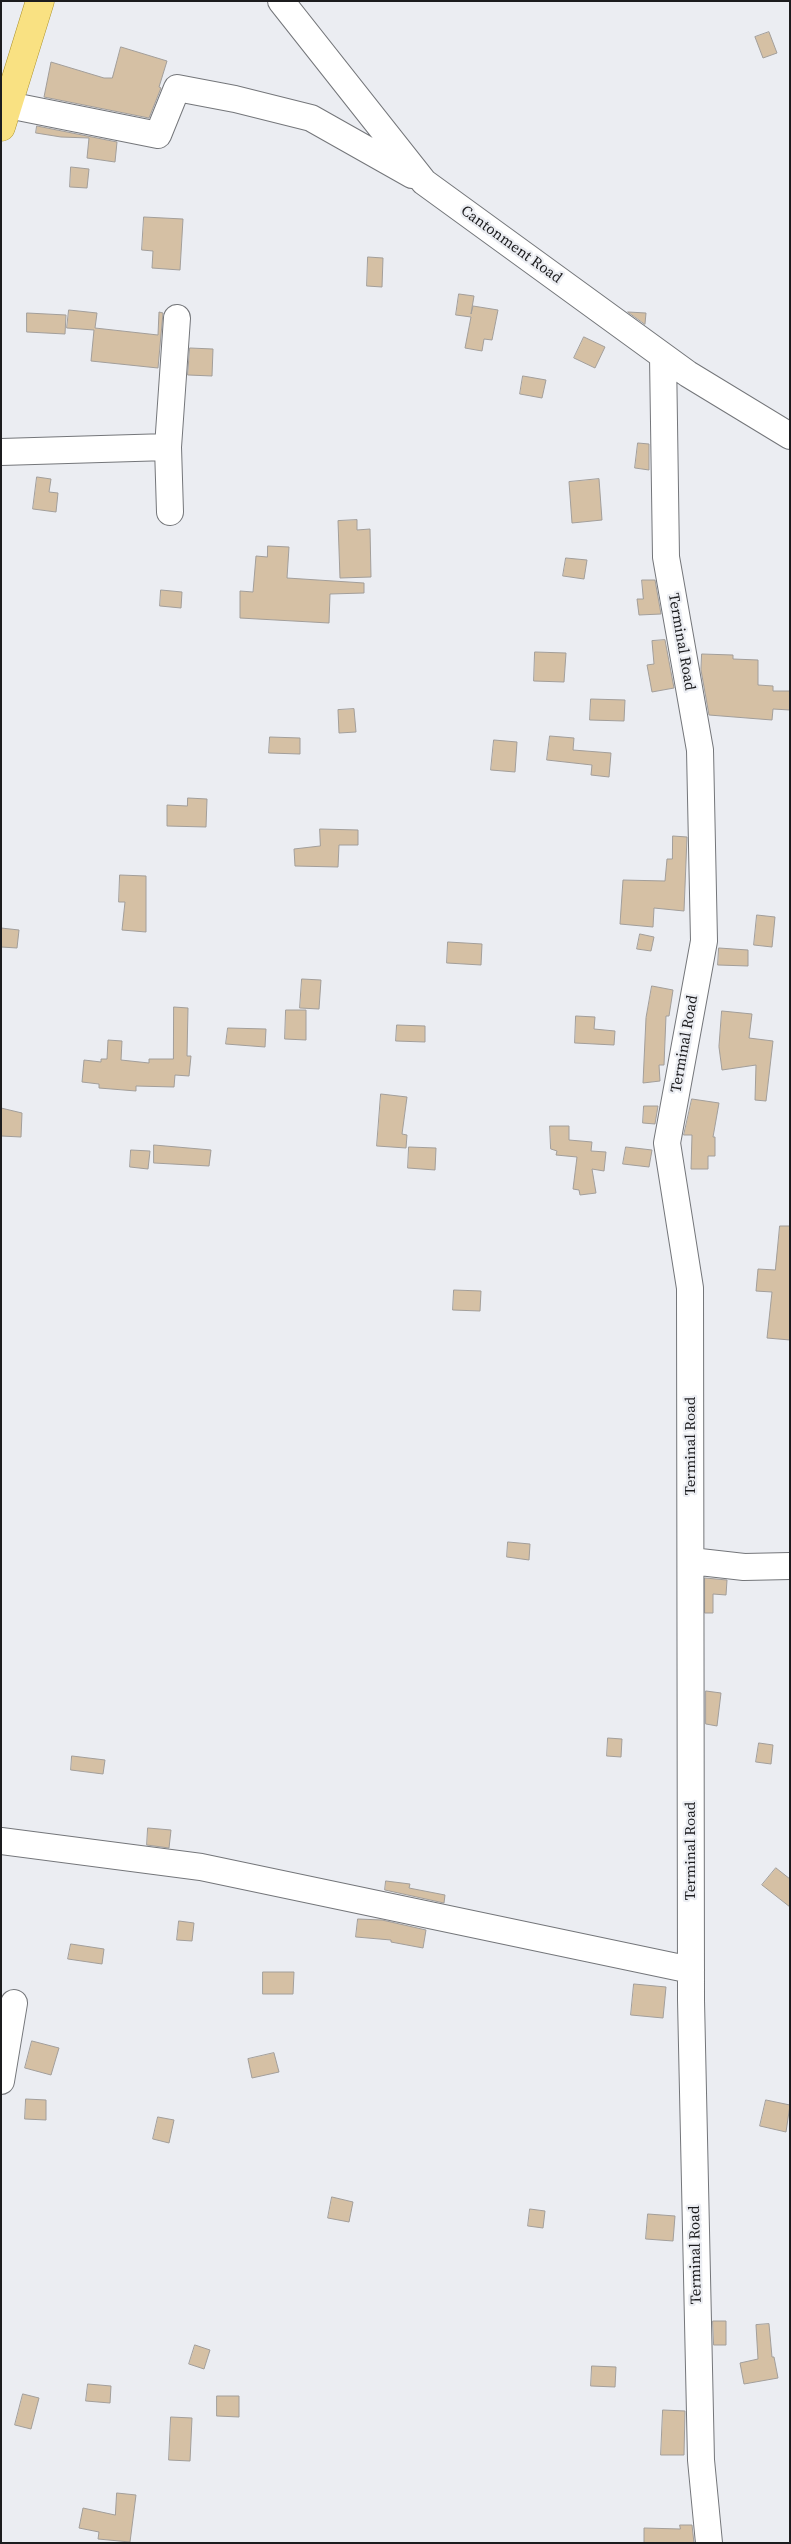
<!DOCTYPE html>
<style>
body{margin:0}
#map{position:relative;width:791px;height:2544px;overflow:hidden;background:#ebedf2;font-family:"Source Serif 4",serif}
canvas{display:block}
.frame{position:absolute;inset:0;border:2px solid #1c1c1e;pointer-events:none}
</style>
<div id="map">
<canvas width="791" height="2544"></canvas>
<div class="frame"></div>
</div>
<script>
const context = document.querySelector('canvas').getContext('2d');
context.lineJoin = 'round';
function fillPath(path, color) { context.fillStyle = color; context.fill(path, 'evenodd'); }
function strokePath(path, color, width, dash) { context.strokeStyle = color; context.lineWidth = width; context.lineCap = dash ? 'butt' : 'round'; context.setLineDash(dash || []); context.stroke(path); }
function label(font, color, halo, rows, align = 'center') {
  context.font = font + ' "Source Serif 4",serif'; context.lineWidth = 4.5; context.setLineDash([]); context.textBaseline = 'middle'; context.strokeStyle = halo; context.fillStyle = color; for (const [text, x, y, turn = 0] of rows) {
    context.save(); context.translate(x, y); context.rotate((+turn || 0) * Math.PI / 180); context.textAlign = isNaN(turn) ? turn : align; if (halo) context.strokeText(text, 0, 0); context.fillText(text, 0, 0); context.restore();
  }
}
const building = new Path2D(`
 M 769,32 L 777,53 L 763,58 L 755,37 Z
 M 121,47 L 167,61 L 159,87 L 161,88 L 149,118 L 44,97 L 51,62 L 104,78 L 112,78 Z
 M 37,126 L 117,142 L 115,162 L 87,158 L 89,138 L 61,137 L 36,133 Z
 M 71,167 L 89,169 L 87,188 L 70,187 Z
 M 144,217 L 183,219 L 180,270 L 152,268 L 153,251 L 142,250 Z
 M 368,257 L 383,258 L 382,287 L 367,286 Z
 M 459,294 L 474,296 L 471,314 L 473,306 L 498,310 L 492,340 L 484,339 L 482,351 L 465,348 L 471,317 L 456,315 Z
 M 69,310 L 97,313 L 95,328 L 158,335 L 159,312 L 163,313 L 158,368 L 91,361 L 94,330 L 67,328 Z
 M 628,312 L 646,313 L 645,324 Z
 M 27,313 L 66,315 L 65,334 L 27,332 Z
 M 584,337 L 605,347 L 595,368 L 574,358 Z
 M 190,348 L 213,349 L 212,376 L 188,375 Z
 M 523,376 L 546,380 L 542,398 L 520,394 Z
 M 638,443 L 649,444 L 649,470 L 635,468 Z
 M 37,477 L 51,479 L 49,492 L 58,493 L 56,512 L 33,509 Z
 M 599,479 L 602,520 L 572,523 L 569,482 Z
 M 357,520 L 357,530 L 370,529 L 371,577 L 340,578 L 338,521 Z
 M 268,546 L 289,547 L 287,578 L 364,583 L 364,593 L 330,594 L 329,623 L 240,618 L 240,591 L 253,592 L 256,556 L 267,557 Z
 M 566,558 L 587,560 L 584,579 L 563,576 Z
 M 642,580 L 655,580 L 661,614 L 639,615 L 637,599 L 643,599 Z
 M 161,590 L 182,592 L 181,608 L 160,606 Z
 M 665,640 L 674,688 L 652,692 L 647,665 L 654,664 L 652,641 Z
 M 535,652 L 566,653 L 564,682 L 534,681 Z
 M 702,654 L 733,655 L 733,659 L 758,660 L 758,685 L 773,686 L 773,691 L 790,691 L 790,710 L 773,709 L 772,720 L 709,715 L 701,670 Z
 M 591,699 L 625,700 L 624,721 L 590,720 Z
 M 354,709 L 356,732 L 339,733 L 338,710 Z
 M 550,736 L 574,738 L 573,750 L 611,753 L 609,777 L 591,775 L 592,765 L 547,760 Z
 M 270,737 L 300,738 L 300,754 L 269,753 Z
 M 494,740 L 517,742 L 515,772 L 491,770 Z
 M 188,798 L 207,799 L 206,827 L 167,826 L 167,805 L 187,806 Z
 M 320,829 L 358,830 L 358,845 L 339,845 L 338,867 L 295,866 L 294,849 L 320,846 Z
 M 673,836 L 687,837 L 684,911 L 654,908 L 653,927 L 620,924 L 623,880 L 665,881 L 667,859 L 672,859 Z
 M 120,875 L 146,876 L 146,932 L 122,930 L 125,902 L 119,902 Z
 M 757,915 L 775,917 L 772,947 L 754,945 Z
 M 1,928 L 19,930 L 17,948 L 1,947 Z
 M 640,934 L 654,937 L 651,951 L 637,949 Z
 M 448,942 L 482,944 L 481,965 L 447,963 Z
 M 719,948 L 748,950 L 748,966 L 718,965 Z
 M 302,979 L 321,980 L 319,1009 L 300,1008 Z
 M 652,986 L 673,990 L 669,1016 L 666,1016 L 664,1065 L 659,1065 L 660,1081 L 643,1083 L 646,1018 Z
 M 174,1007 L 188,1008 L 187,1056 L 191,1056 L 189,1076 L 175,1075 L 174,1087 L 136,1086 L 136,1091 L 99,1088 L 99,1084 L 82,1082 L 84,1060 L 101,1062 L 101,1059 L 107,1059 L 108,1040 L 122,1041 L 121,1060 L 149,1063 L 149,1059 L 173,1059 Z
 M 286,1010 L 306,1010 L 306,1040 L 285,1039 Z
 M 722,1011 L 752,1014 L 749,1038 L 773,1041 L 766,1101 L 755,1100 L 756,1065 L 722,1070 L 719,1047 Z
 M 576,1016 L 595,1017 L 594,1029 L 615,1031 L 614,1045 L 575,1043 Z
 M 397,1025 L 425,1026 L 425,1042 L 396,1041 Z
 M 228,1028 L 266,1029 L 265,1047 L 226,1044 Z
 M 381,1094 L 407,1097 L 402,1134 L 407,1135 L 406,1148 L 377,1146 Z
 M 692,1099 L 719,1103 L 713,1137 L 715,1137 L 715,1156 L 708,1156 L 708,1169 L 691,1169 L 692,1135 L 684,1135 Z
 M 644,1106 L 658,1106 L 655,1124 L 643,1123 Z
 M 1,1108 L 22,1113 L 21,1137 L 1,1136 Z
 M 550,1126 L 569,1126 L 569,1140 L 592,1142 L 591,1151 L 606,1152 L 604,1171 L 592,1169 L 596,1193 L 580,1195 L 579,1190 L 573,1189 L 577,1157 L 556,1155 L 557,1151 L 551,1149 Z
 M 154,1145 L 211,1150 L 209,1166 L 154,1163 Z
 M 409,1147 L 436,1148 L 435,1170 L 408,1168 Z
 M 626,1147 L 652,1150 L 649,1167 L 623,1164 Z
 M 131,1150 L 150,1151 L 148,1169 L 130,1167 Z
 M 780,1226 L 790,1226 L 790,1340 L 767,1338 L 772,1292 L 756,1291 L 758,1269 L 775,1270 Z
 M 454,1290 L 481,1291 L 480,1311 L 453,1310 Z
 M 508,1542 L 530,1544 L 529,1560 L 507,1557 Z
 M 705,1578 L 727,1580 L 726,1595 L 713,1594 L 713,1613 L 705,1613 Z
 M 706,1691 L 721,1693 L 717,1726 L 706,1724 Z
 M 608,1738 L 622,1739 L 621,1757 L 607,1756 Z
 M 759,1743 L 773,1745 L 771,1764 L 756,1762 Z
 M 72,1756 L 105,1760 L 103,1774 L 71,1770 Z
 M 148,1828 L 171,1830 L 169,1848 L 147,1845 Z
 M 776,1868 L 790,1879 L 790,1907 L 762,1885 Z
 M 386,1881 L 410,1884 L 409,1888 L 445,1895 L 444,1903 L 385,1890 Z
 M 358,1919 L 382,1920 L 426,1930 L 423,1948 L 391,1942 L 391,1940 L 356,1937 Z
 M 179,1921 L 194,1923 L 192,1941 L 177,1940 Z
 M 71,1944 L 104,1949 L 102,1964 L 68,1959 Z
 M 263,1972 L 294,1972 L 293,1994 L 263,1994 Z
 M 634,1984 L 666,1987 L 663,2018 L 631,2015 Z
 M 32,2041 L 59,2048 L 51,2075 L 25,2068 Z
 M 274,2053 L 279,2072 L 252,2078 L 248,2059 Z
 M 26,2099 L 46,2100 L 46,2120 L 25,2119 Z
 M 766,2100 L 790,2105 L 786,2132 L 760,2126 Z
 M 158,2117 L 174,2120 L 169,2143 L 153,2139 Z
 M 332,2197 L 353,2202 L 349,2222 L 328,2218 Z
 M 530,2209 L 545,2211 L 543,2228 L 528,2226 Z
 M 648,2214 L 675,2216 L 673,2241 L 646,2239 Z
 M 713,2321 L 726,2321 L 726,2345 L 714,2345 Z
 M 769,2324 L 772,2357 L 774,2357 L 778,2378 L 744,2384 L 740,2363 L 758,2359 L 756,2325 Z
 M 195,2345 L 210,2350 L 204,2369 L 189,2364 Z
 M 592,2366 L 616,2367 L 615,2387 L 591,2386 Z
 M 88,2384 L 111,2386 L 110,2403 L 86,2401 Z
 M 23,2394 L 39,2398 L 31,2429 L 15,2425 Z
 M 217,2396 L 239,2396 L 239,2417 L 217,2416 Z
 M 663,2410 L 685,2411 L 684,2455 L 661,2455 Z
 M 171,2417 L 192,2418 L 190,2461 L 169,2460 Z
 M 117,2493 L 136,2495 L 130,2542 L 98,2539 L 99,2532 L 79,2528 L 83,2508 L 115,2515 Z
 M 680,2525 L 692,2525 L 694,2543 L 644,2543 L 644,2528 L 680,2529 Z`);
fillPath(building, '#d5c0a4');
strokePath(building, '#a29e9a', 1);
const minor = new Path2D(`
 M 281,1 L 424,182 L 688,374 L 790,436
 M 8,105 L 158,135 L 177,88 L 235,99 L 311,118 L 412,175
 M 663,356 L 666,557 L 700,750 L 704,941 L 667,1143 L 690,1288 L 691,2000 L 701,2460 L 709,2543
 M 1,452 L 168,447
 M 170,512 L 168,447 L 177,318
 M 691,1561 L 744,1567 L 790,1566
 M 1,1841 L 201,1867 L 691,1970
 M 1,2081 L 14,2003`);
const major = new Path2D(`
 M 1,127 L 40,1`);
strokePath(minor, '#74767a', 28);
strokePath(major, '#a98f28', 29);
strokePath(minor, '#fff', 26);
strokePath(major, '#f9e182', 28);
label('15px', '#1c1c1e', '#ebedf2', [
 ["Cantonment Road",511,245,36],
 ["Terminal Road",681,642,80],
 ["Terminal Road",685,1044,-80],
 ["Terminal Road",691,1446,-90],
 ["Terminal Road",691,1851,-90],
 ["Terminal Road",696,2255,-91]
]);
</script>
